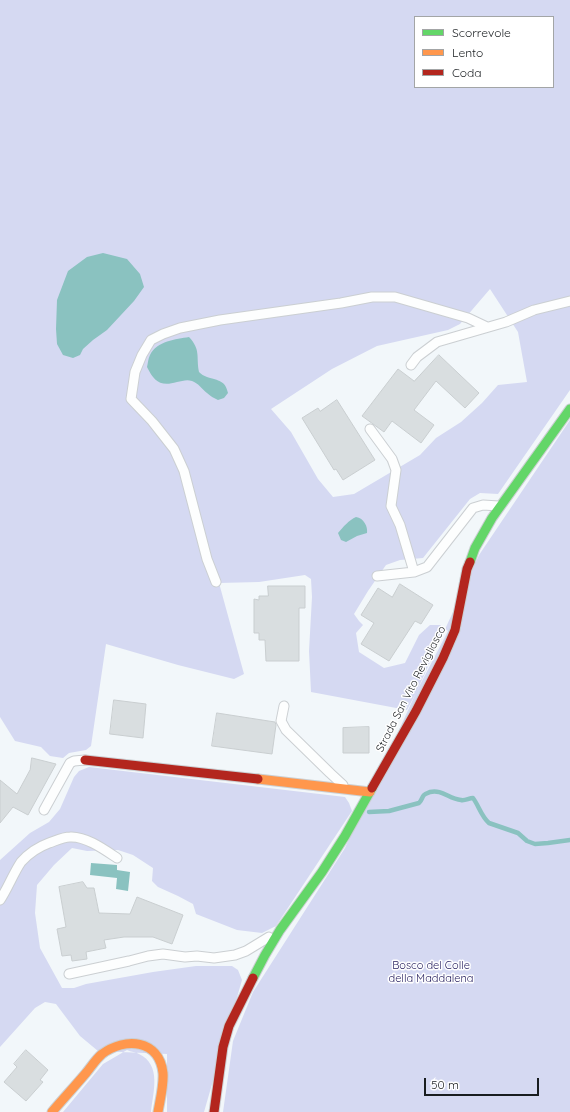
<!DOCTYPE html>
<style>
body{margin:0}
#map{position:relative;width:570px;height:1112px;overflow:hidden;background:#f2f7fa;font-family:Quicksand,sans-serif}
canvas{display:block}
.legend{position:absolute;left:414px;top:16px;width:140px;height:72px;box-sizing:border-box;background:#fff;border:1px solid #a3a5a6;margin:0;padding:5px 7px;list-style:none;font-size:12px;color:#191d20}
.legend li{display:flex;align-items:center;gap:8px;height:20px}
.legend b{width:20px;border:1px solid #a3a5a6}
.scale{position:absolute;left:424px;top:1078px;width:115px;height:18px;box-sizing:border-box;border:2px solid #191d20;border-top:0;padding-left:5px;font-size:12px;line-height:14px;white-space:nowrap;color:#191d20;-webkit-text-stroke:3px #fff;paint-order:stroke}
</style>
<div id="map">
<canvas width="570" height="1112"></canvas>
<ul class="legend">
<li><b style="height:5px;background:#63d668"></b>Scorrevole</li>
<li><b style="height:5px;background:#ff974d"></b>Lento</li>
<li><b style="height:5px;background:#b3261e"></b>Coda</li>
</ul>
<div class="scale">50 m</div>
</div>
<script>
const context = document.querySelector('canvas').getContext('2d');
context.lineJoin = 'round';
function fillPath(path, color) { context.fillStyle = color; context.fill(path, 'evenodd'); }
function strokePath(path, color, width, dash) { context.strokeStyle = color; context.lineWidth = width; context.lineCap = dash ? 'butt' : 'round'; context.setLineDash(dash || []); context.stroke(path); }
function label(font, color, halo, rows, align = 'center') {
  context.font = font + ' Quicksand,sans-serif'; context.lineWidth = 3; context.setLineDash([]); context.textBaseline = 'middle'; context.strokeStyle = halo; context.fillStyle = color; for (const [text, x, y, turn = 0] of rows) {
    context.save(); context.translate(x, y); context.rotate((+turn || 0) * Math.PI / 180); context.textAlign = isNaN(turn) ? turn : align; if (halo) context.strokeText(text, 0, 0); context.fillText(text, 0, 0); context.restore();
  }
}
fillPath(new Path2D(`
 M 0,0 L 570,0 L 570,390 L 498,494 L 480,493 L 470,499 L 423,558 L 400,560 L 386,565 L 368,591 L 354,614 L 359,621 L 363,625 L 356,633 L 359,652 L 384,668 L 405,663 L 419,635 L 430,625 L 440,625 L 448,631 L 407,710 L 311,692 L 309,651 L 312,597 L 311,579 L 305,575 L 259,582 L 219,583 L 244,674 L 234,679 L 178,665 L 106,644 L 91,746 L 86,750 L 69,753 L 63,758 L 50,756 L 41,747 L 15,741 L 0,717 ZM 415,17 L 553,17 L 553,87 L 415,87 ZM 490,289 L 518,332 L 527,382 L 498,385 L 482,403 L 461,422 L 436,438 L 420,455 L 354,494 L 333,497 L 318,479 L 291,432 L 271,409 L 332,369 L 377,346 L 448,330 L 460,324 Z
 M 570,420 L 570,1112 L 223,1112 L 233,1041 L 253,992 L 345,848 L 479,555 Z
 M 89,767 L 345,797 L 349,803 L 352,811 L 276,926 L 262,933 L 237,930 L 196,914 L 193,904 L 178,896 L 158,887 L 152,881 L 153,868 L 133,855 L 118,850 L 87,851 L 72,848 L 54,865 L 37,885 L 35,913 L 40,948 L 62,988 L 74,988 L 86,984 L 153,972 L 196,966 L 232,966 L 238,970 L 242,980 L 204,1112 L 167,1112 L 167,1054 L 98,1051 L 80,1036 L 56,1004 L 45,1002 L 35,1008 L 0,1047 L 0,860 L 30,833 L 49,822 L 60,809 L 74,777 L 79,771 Z
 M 127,1050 C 131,1052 136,1052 139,1054 C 162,1065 153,1092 151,1112 L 63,1112 L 103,1064 Z`), '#d5d9f2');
fillPath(new Path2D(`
 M 103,253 L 127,259 L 140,274 L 144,287 L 134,301 L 107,330 L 93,340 L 83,349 L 80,355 L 73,358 L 63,355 L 57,344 L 56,329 L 57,300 L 68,271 L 87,257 Z
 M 189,337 C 201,350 196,356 199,372 C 201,374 204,376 207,377 C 219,381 225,380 228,393 L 224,398 L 218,400 C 214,398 210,396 207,393 C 202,389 198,383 192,381 C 187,379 182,381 177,382 C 160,387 154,381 147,367 C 148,363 148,359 150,355 C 157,341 176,339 189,337 Z
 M 356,517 C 364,518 368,527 367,533 L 357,536 L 346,542 L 341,540 L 338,533 C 343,527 349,520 356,517 Z
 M 91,863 L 117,865 L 117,870 L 130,872 L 128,891 L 116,889 L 117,878 L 90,875 Z`), '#8ac2c0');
strokePath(new Path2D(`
 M 369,812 L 389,811 L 419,803 C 422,800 422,797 424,795 C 426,793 428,793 430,792 C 442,789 449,799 461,800 C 465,801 469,798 473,798 C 479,806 481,816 489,823 L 518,833 L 527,841 L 535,844 L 548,843 L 570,840`), '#8ac2c0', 4.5);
const building = new Path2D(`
 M 439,355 L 479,393 L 465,408 L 436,381 L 414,410 L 434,425 L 421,443 L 392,421 L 384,432 L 362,416 L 398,369 L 414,381 Z
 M 337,400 L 375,460 L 343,480 L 336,469 L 334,470 L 302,418 L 318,408 L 320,411 Z
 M 400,584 L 433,605 L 421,624 L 415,621 L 389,661 L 361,644 L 374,623 L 361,615 L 378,588 L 392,597 Z
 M 268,586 L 305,586 L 305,608 L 299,608 L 299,661 L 266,661 L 265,640 L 259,640 L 259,633 L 254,633 L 254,599 L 259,600 L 259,596 L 268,596 Z
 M 114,700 L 146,704 L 143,738 L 110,734 Z
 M 217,713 L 275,722 L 276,725 L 272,754 L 212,746 Z
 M 369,727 L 369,753 L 343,753 L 343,728 Z
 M 32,758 L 56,764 L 28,815 L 13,807 L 0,823 L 0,780 L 17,794 L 30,770 Z
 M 83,882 L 87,888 L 94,888 L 99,913 L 130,914 L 137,897 L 183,915 L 172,944 L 153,937 L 124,937 L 104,940 L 106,948 L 86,952 L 87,959 L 72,961 L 71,955 L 62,956 L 57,929 L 66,927 L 59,887 Z
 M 26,1050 L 48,1070 L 40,1080 L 43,1082 L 26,1101 L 4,1082 L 17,1067 L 14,1064 Z`);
fillPath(building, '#d9dee0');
strokePath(building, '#c9ced0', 1);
const lane = new Path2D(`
 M 411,365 L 417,357 L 437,342 L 506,322 L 534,310 L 570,301
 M 370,429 L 392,459 L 396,470 L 391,506 L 400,525 L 414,572
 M 377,576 L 414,572 L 427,567 L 473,508 L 483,505 L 499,506
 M 216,582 L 207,559 L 184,471 L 174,449 L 152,421 L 131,399 L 135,372 L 142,355 L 151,340 L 163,334 L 180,328 L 220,320 L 341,303 L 372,297 L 395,297 L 468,318 L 487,327
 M 284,706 L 281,721 L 286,730 L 330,773 L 343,785
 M 44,810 L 70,763 L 74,761 L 85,760
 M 0,900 C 8,888 13,874 21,862 C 29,853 38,847 49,843 C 55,841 63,837 70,837 C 86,836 105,850 117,858
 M 69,974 L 129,961 L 148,956 L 163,954 L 185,957 L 197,956 L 214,958 L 235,955 L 246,951 L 269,937`);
const fast = new Path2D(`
 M 470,562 L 475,548 L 492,518 L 570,409
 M 253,978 L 265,955 L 280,930 L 322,872 L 345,836 L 372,788`);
const slow = new Path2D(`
 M 258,779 L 370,792
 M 52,1112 C 63,1099 75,1086 86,1073 C 91,1067 96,1059 102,1054 C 125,1037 159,1039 163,1073 C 164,1085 160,1100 158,1112`);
const jam = new Path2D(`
 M 85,760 L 258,779
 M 372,788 L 416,711 L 443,658 L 455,630 L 467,569 L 470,562
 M 214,1112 L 223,1047 L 229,1026 L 253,978`);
strokePath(lane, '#cbcfd2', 11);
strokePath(fast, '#cbcfd2', 11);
strokePath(slow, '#cbcfd2', 11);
strokePath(jam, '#cbcfd2', 11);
strokePath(lane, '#fdfefe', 9);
strokePath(fast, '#63d668', 9);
strokePath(slow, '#ff974d', 9);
strokePath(jam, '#b3261e', 9);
label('11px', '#191d20', '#fff', [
 ["Strada San Vito Revigliasco",411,689,-63]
]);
label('11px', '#292261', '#fff', [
 ["Bosco del Colle",431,966],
 ["della Maddalena",431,979]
]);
</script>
